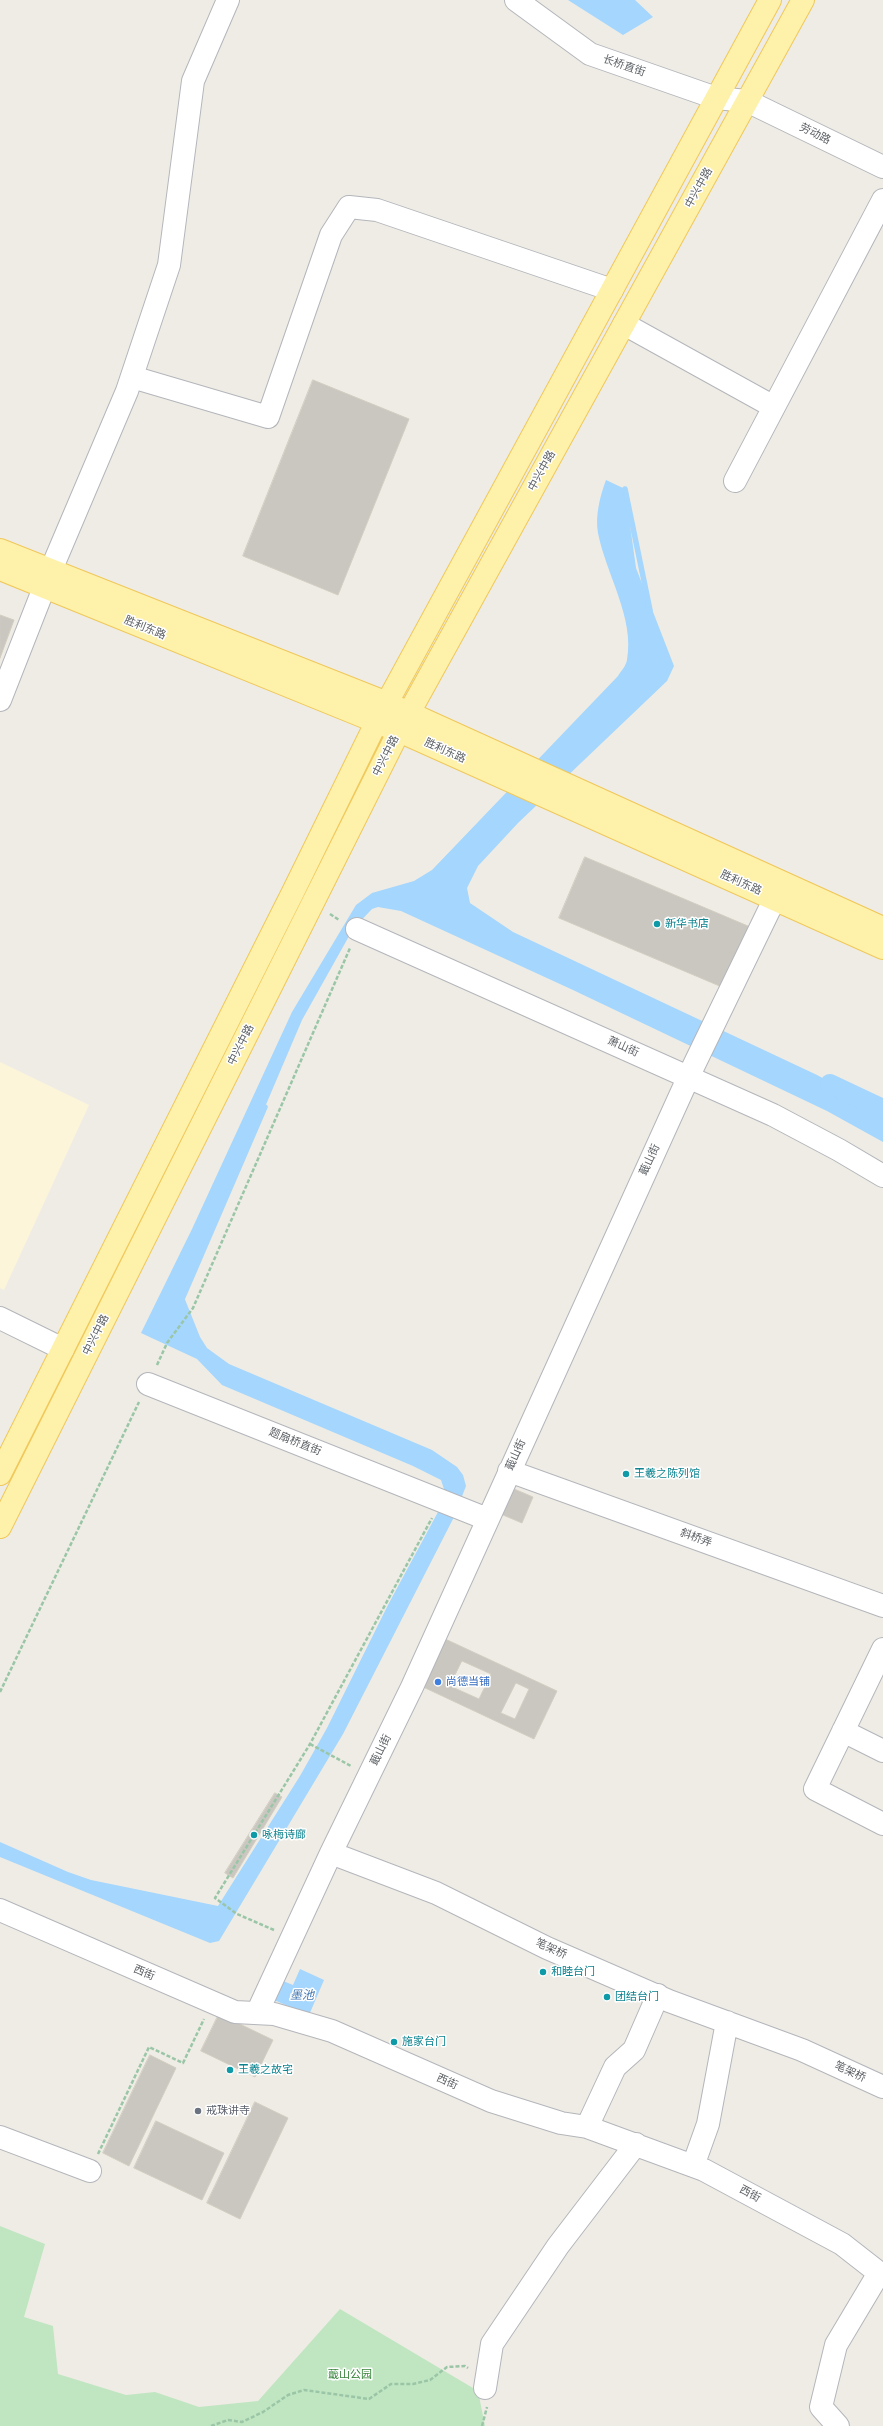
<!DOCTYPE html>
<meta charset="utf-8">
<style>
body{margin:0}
canvas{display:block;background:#eeece4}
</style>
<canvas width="883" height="2426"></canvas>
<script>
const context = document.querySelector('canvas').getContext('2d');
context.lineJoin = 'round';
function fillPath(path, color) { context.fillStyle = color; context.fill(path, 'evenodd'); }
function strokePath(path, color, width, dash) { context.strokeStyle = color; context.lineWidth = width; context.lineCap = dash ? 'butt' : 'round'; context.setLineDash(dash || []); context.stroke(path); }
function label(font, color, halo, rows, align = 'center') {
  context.font = font + ' Manrope,"Noto Sans SC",sans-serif'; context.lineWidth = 3; context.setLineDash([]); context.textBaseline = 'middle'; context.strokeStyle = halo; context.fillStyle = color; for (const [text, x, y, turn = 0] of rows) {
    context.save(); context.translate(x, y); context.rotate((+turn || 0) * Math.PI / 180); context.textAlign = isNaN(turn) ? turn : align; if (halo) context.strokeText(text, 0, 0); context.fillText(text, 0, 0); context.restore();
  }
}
fillPath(new Path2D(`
 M 0,1062 L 89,1105 L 4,1290 L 0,1288 Z`), '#fdf5da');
fillPath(new Path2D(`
 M 0,2226 L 45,2244 L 24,2317 L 53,2326 L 58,2374 L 126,2395 L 155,2392 L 199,2407 L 258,2401 L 340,2309 L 478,2391 L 485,2426 L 0,2426 Z`), '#c0e6c1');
fillPath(new Path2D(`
 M 568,0 L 635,0 L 653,17 L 623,35 Z
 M 606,480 L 625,489 L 636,568 L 674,666 L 667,681 L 518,823 L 478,866 L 467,888 L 470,903 L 513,932 L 817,1075 L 883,1111 L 883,1142 L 827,1111 L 573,990 L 401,911 L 378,907 L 372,909 L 353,929 L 302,1020 L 184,1297 L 200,1337 L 207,1348 L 229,1364 L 432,1450 L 457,1467 L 463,1475 L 466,1486 L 454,1517 L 343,1734 L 219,1941 L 210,1943 L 0,1857 L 0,1842 L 68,1872 L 91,1880 L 218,1906 L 300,1776 L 327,1728 L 388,1605 L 438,1512 L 445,1492 L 441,1480 L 413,1466 L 222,1385 L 197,1359 L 141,1333 L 192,1229 L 292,1012 L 356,905 L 372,893 L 414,881 L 432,870 L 618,676 C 621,671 626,666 627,660 C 635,618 606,574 598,533 C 595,516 600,496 606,480 Z
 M 300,1969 L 324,1980 L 309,2015 L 274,2000 L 283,1981 L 293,1985 Z`), '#a4d6fe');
strokePath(new Path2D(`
 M 625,489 L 650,610
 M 183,1297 L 265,1107`), '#a4d6fe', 5.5);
strokePath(new Path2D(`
 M 830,1084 L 883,1109`), '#a4d6fe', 20);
const building = new Path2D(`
 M 313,380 L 409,419 L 338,595 L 243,556 Z
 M 0,615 L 14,620 L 0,658 Z
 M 585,857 L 755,929 L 729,990 L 559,918 Z
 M 507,1486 L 533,1497 L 522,1523 L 496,1512 Z
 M 443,1638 L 557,1691 L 534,1739 L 421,1686 ZM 462,1661 L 491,1674 L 479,1699 L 450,1686 ZM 516,1683 L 529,1689 L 515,1719 L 501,1713 Z
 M 275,1793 L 282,1797 L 233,1878 L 225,1873 Z
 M 219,2014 L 273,2040 L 255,2077 L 201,2051 Z
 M 150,2055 L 176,2068 L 129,2166 L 103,2153 Z
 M 255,2102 L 288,2118 L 240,2219 L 207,2203 Z
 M 156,2121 L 224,2153 L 202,2200 L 134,2168 Z`);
fillPath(building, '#cac7c1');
strokePath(building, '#d3cec2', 1);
const minor = new Path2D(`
 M 516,0 L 590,54 L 716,98 L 747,101 L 883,167
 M 624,324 L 774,407
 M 132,377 L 268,417 L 331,235 L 349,207 L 377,210 L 612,290
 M 735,481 L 883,200
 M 0,700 L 51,570 L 127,391 L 169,265 L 193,81 L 228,0
 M 357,929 L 773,1115 L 839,1150 L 883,1176
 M 0,1318 L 63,1349
 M 148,1384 L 487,1519
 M 509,1471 L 883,1606
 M 883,1649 L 815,1789 L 883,1824
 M 843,1731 L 883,1751
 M 331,1853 L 436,1893 L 547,1948 L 669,2001 L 802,2050 L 883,2087
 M 0,1910 L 235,2012 L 274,2014 L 332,2031 L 491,2101 L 561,2123 L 587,2127 L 704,2170 L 842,2244 L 883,2276
 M 257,2013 L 331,1853 L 412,1687 L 694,1065 L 775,898
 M 587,2127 L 615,2067 L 634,2050 L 658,1995
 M 0,2137 L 90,2171
 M 693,2166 L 708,2124 L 727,2022
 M 485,2388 L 492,2344 L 558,2246 L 636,2144
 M 838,2426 L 821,2407 L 836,2345 L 879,2273`);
const major = new Path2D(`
 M 0,550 L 387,703 L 883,928
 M 0,569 L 399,731 L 883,948
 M 0,1474 L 293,892 L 377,721 L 770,0
 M 0,1527 L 399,731 L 803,0`);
strokePath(minor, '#b4b6bb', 24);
strokePath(major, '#f0c85b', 24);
strokePath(new Path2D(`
 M 330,914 L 339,920
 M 157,1365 L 167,1343 L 193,1308 L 350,948
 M 0,1692 L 139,1402
 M 310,1744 L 351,1766
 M 274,1930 L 237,1914 L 215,1898 L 310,1744 L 432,1518
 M 98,2154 L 149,2047 L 183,2063 L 204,2019
 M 211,2426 L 228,2420 L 242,2422 L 263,2412 L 288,2395 L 304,2390 L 369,2399 L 391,2384 L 413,2384 L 430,2380 L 447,2367 L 465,2366 L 468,2368
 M 482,2426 L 487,2407`), '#9ac6a7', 2.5, [4, 2]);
strokePath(minor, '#fff', 22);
strokePath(major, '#fef1a9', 22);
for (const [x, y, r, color] of [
 [657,924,4,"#0f9aa8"],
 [626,1474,4,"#0f9aa8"],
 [438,1682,4,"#3f7fe0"],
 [254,1835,4,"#0f9aa8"],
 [543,1972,4,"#0f9aa8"],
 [607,1997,4,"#0f9aa8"],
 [394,2042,4,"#0f9aa8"],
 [230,2070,4,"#0f9aa8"],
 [198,2111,4,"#6b7280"]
]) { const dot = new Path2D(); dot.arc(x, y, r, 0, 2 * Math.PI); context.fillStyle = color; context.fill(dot); strokePath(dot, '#fff', 1.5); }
label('11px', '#5c6064', '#fff', [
 ["长桥直街",624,66,19],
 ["劳动路",815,134,26],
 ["中兴中路",699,188,-61],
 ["中兴中路",542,471,-61],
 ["胜利东路",145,628,22],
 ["胜利东路",445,751,24],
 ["中兴中路",386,756,-63],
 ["胜利东路",741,883,24],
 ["中兴中路",241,1045,-63],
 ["萧山街",623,1047,24],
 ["蕺山街",650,1160,-65],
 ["中兴中路",96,1335,-63],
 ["题扇桥直街",295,1442,22],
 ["蕺山街",516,1455,-66],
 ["斜桥弄",696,1538,20],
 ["蕺山街",381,1750,-64],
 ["笔架桥",551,1949,24],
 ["西街",144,1973,23],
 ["笔架桥",850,2072,25],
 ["西街",447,2082,24],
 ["西街",750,2194,28]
]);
label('11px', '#0d838f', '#fff', [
 ["新华书店",665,924],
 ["王羲之陈列馆",634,1474],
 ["咏梅诗廊",262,1835],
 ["和睦台门",551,1972],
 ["团结台门",615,1997],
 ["施家台门",402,2042],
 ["王羲之故宅",238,2070]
], 'left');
label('11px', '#366cbe', '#fff', [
 ["尚德当铺",446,1682]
], 'left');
label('11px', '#5b616d', '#fff', [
 ["戒珠讲寺",206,2111]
], 'left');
label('11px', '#358239', '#fff', [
 ["蕺山公园",350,2375]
]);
label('italic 12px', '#4177b0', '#fff', [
 ["墨池",302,1996]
]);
</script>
